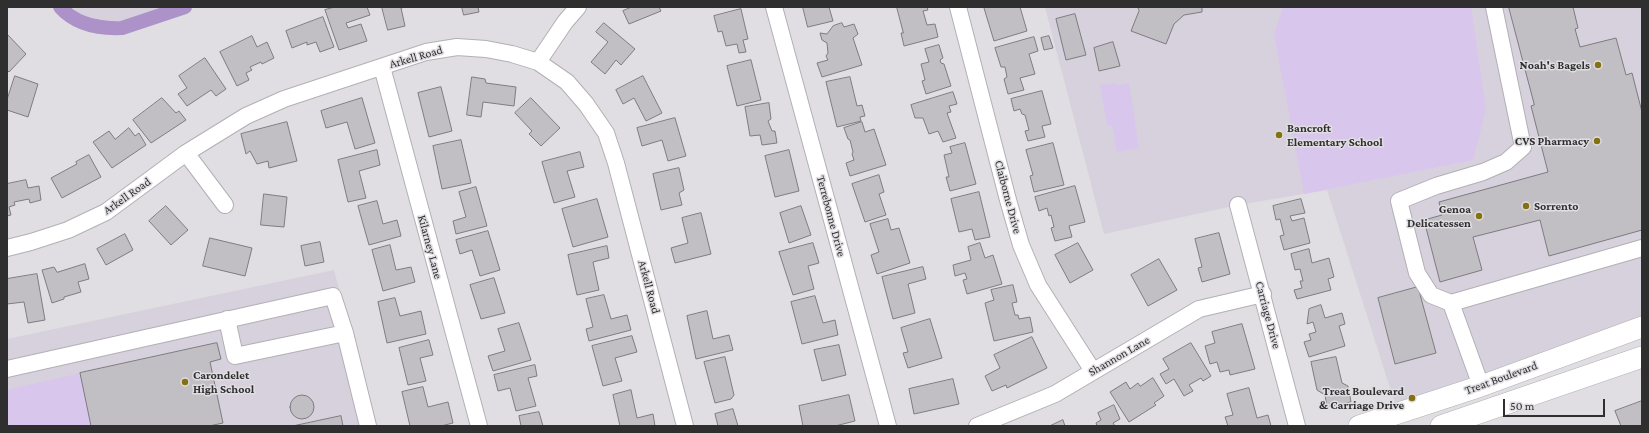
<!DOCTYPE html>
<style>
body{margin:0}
#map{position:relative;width:1649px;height:433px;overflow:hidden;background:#e0dee2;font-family:"Crimson Pro",serif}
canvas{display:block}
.frame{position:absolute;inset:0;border:8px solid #2f2f30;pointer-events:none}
.scale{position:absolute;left:1503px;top:399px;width:102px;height:18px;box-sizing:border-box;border:2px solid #2f2f30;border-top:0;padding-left:5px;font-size:12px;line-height:14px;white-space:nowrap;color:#2f2f30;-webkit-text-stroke:3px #e0dee2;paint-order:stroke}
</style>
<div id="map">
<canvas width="1649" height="433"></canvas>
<div class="frame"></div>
<div class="scale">50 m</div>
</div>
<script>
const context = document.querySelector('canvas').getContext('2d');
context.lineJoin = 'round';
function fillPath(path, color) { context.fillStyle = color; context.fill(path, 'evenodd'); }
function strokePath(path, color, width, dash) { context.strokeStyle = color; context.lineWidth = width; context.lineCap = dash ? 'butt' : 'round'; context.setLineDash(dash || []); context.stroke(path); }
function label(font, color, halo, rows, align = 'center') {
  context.font = font + ' "Crimson Pro",serif'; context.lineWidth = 3; context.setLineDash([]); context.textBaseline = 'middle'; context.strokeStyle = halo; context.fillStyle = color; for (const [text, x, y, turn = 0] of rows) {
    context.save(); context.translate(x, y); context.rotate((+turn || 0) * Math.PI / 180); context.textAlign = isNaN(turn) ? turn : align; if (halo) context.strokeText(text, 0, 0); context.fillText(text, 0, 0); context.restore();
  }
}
fillPath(new Path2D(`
 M 62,7 L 174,7 L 124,24 L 112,26 L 92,23 L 72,16 Z
 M 1045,7 L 1642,7 L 1642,327 L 1398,413 L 1327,190 L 1238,205 L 1104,234 Z
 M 334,270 L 375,426 L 7,426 L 7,339 Z`), '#d6d1dc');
fillPath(new Path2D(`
 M 1283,7 L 1471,7 L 1486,109 L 1473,160 L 1304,194 L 1274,34 Z
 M 1117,83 L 1118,85 L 1129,83 L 1139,148 L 1117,152 L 1112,125 L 1107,125 L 1100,85 Z
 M 80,373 L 91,426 L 7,426 L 7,390 Z`), '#d9c6ed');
strokePath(new Path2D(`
 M 60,7 C 76,25 99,29 122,28 L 185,7`), '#ad92c9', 14);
const building = new Path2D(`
 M 335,7 L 367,7 L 370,15 L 346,23 L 348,28 L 361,24 L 367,41 L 339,50 L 325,10 Z
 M 382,7 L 406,7 L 401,8 L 405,26 L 388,30 Z
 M 462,7 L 478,7 L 479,12 L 464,15 Z
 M 632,7 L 659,7 L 661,11 L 629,24 L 623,11 Z
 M 803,7 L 829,7 L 833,21 L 808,27 Z
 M 897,7 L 927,7 L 928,10 L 923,11 L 927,25 L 935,24 L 938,37 L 904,46 L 901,33 L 903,33 Z
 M 986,7 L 1020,7 L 1027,31 L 994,41 L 984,8 Z
 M 1138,7 L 1202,7 L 1202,12 L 1184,15 L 1174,24 L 1166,44 L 1131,31 L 1139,11 Z
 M 1509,7 L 1573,7 L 1578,28 L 1575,29 L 1580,47 L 1616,38 L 1626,75 L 1632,73 L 1642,112 L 1642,230 L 1549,256 L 1540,220 L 1473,237 L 1482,270 L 1440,282 L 1424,220 L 1442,215 L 1439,202 L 1548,172 L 1531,106 L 1534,105 Z
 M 741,9 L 748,39 L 743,40 L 746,52 L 739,53 L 737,44 L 726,46 L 722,31 L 718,32 L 714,16 Z
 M 1075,14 L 1086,55 L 1066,60 L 1056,19 Z
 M 323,17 L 334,47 L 320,52 L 316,42 L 307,45 L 307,42 L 292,48 L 286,31 Z
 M 604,23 L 635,49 L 621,65 L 616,60 L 605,74 L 591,62 L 608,42 L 596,32 Z
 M 842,23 L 844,27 L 854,24 L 858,34 L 853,38 L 862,65 L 822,77 L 817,63 L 828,60 L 826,56 L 828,53 L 827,43 L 822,40 L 820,33 L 827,34 L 833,26 Z
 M 7,34 L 26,54 L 9,72 L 7,70 Z
 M 252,36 L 257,47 L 267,42 L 274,58 L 262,64 L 261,62 L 250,67 L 252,70 L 246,73 L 249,80 L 237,86 L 220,52 Z
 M 1049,36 L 1053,48 L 1044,50 L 1041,38 Z
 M 1034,37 L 1038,51 L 1029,54 L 1035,74 L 1020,78 L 1024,90 L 1008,94 L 1004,79 L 1007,77 L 1005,67 L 1001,67 L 995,48 Z
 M 1113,42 L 1120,66 L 1099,71 L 1094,48 Z
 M 939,45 L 943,58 L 940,60 L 941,63 L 944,64 L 951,86 L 926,94 L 922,81 L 925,80 L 921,64 L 929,62 L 925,49 Z
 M 205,58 L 226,89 L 216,96 L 211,90 L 187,106 L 178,94 L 187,88 L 179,76 Z
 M 751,60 L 761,100 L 737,106 L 727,66 Z
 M 15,76 L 38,84 L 28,117 L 7,110 L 7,100 Z
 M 643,76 L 662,113 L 646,121 L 634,98 L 623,104 L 616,90 Z
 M 472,77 L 485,79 L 486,83 L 516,87 L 514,106 L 483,102 L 481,117 L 467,115 Z
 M 850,77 L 857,106 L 862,105 L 865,116 L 860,117 L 861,121 L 837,127 L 826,82 Z
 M 441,87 L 452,131 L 429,137 L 418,93 Z
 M 1042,91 L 1051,124 L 1042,126 L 1045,137 L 1028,141 L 1025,131 L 1029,130 L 1025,115 L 1022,114 L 1020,109 L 1014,111 L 1011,99 Z
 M 953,92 L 957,104 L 949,106 L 951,112 L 947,113 L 956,138 L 943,142 L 938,131 L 929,134 L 923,118 L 915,118 L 911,105 Z
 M 162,98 L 176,113 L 179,111 L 186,120 L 151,143 L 133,120 Z
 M 362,98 L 375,143 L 355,149 L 347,122 L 326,128 L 321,111 Z
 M 531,98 L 560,128 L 541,146 L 529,134 L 532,131 L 515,113 Z
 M 769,103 L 771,119 L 768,121 L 772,131 L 775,131 L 777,143 L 762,145 L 760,135 L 750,136 L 745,107 Z
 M 675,118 L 686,156 L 668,161 L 662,140 L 642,146 L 637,128 Z
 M 287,122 L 297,161 L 269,168 L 268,161 L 257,164 L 250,151 L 246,154 L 241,134 Z
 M 862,122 L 865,132 L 874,129 L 886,165 L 850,176 L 846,163 L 854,160 L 852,154 L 853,152 L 850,140 L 848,139 L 844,128 Z
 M 129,128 L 135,136 L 139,133 L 146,145 L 112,168 L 93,142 L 109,131 L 115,139 Z
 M 461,140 L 471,183 L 442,189 L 433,146 Z
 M 965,143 L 976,184 L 950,191 L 946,177 L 949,177 L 944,155 L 952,153 L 950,147 Z
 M 1053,143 L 1064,185 L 1034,192 L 1030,176 L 1033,175 L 1026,150 Z
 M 377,150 L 380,165 L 359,171 L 366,198 L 348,202 L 338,160 Z
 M 789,150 L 799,191 L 775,197 L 765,156 Z
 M 580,152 L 584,167 L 567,171 L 575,197 L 554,203 L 542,162 Z
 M 89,155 L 101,177 L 62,198 L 51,178 L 77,164 L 76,162 Z
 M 679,168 L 684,190 L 679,193 L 682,205 L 661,210 L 653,174 Z
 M 879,175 L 884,192 L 879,194 L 886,215 L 865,222 L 852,184 Z
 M 26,180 L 28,188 L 39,186 L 41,200 L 30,203 L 29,199 L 14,202 L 15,205 L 9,207 L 11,215 L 7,216 L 7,184 Z
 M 1075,186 L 1085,222 L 1069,226 L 1072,237 L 1055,241 L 1051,228 L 1054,227 L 1051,215 L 1049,216 L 1047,208 L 1039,211 L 1035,197 Z
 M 476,187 L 487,226 L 456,234 L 453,221 L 466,217 L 459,192 Z
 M 979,192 L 990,237 L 975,240 L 972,229 L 959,232 L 951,199 Z
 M 264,194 L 287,197 L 284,227 L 261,225 Z
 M 597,199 L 608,237 L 573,247 L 562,209 Z
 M 1301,199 L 1305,213 L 1290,216 L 1292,221 L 1304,218 L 1310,243 L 1284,250 L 1280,236 L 1284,235 L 1280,219 L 1276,220 L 1273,206 Z
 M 377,201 L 383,224 L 397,220 L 401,236 L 369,245 L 358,206 Z
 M 166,206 L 188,230 L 171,245 L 149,221 Z
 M 801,206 L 811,235 L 789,243 L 780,213 Z
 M 701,213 L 711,254 L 675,263 L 671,248 L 688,243 L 682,218 Z
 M 888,219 L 891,230 L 899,228 L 910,263 L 877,274 L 871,255 L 879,252 L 870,224 Z
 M 488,231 L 500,270 L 480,276 L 472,250 L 460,254 L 456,240 Z
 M 1219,233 L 1230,274 L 1202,282 L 1198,268 L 1202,267 L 1195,239 Z
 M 125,234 L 133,250 L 106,265 L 97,249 Z
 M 210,238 L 252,248 L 245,276 L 203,266 Z
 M 320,242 L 324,262 L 305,266 L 301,246 Z
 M 813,243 L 819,263 L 808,266 L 814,289 L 793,295 L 779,252 Z
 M 980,243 L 985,258 L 993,255 L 1002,284 L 967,294 L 963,280 L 967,279 L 965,273 L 955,276 L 953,265 L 971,260 L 968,247 Z
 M 1078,243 L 1093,270 L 1070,283 L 1055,255 Z
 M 390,245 L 396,270 L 411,267 L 415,282 L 383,291 L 372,250 Z
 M 607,246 L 609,258 L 593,262 L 599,290 L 577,295 L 568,255 Z
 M 1309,249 L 1312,263 L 1329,258 L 1334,277 L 1328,279 L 1331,290 L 1297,299 L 1294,290 L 1302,288 L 1300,281 L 1303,281 L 1300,269 L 1295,270 L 1291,254 Z
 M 1159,259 L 1177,290 L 1148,306 L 1131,275 Z
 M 85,264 L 89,279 L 78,282 L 81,292 L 64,297 L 64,299 L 52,303 L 42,270 L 54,267 L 57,272 Z
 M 923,267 L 926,279 L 908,284 L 915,313 L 893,319 L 882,277 Z
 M 37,274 L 45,320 L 28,323 L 24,302 L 7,304 L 7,279 Z
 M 494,278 L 505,313 L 481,319 L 470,285 Z
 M 1013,285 L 1017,302 L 1012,303 L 1015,315 L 1018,315 L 1019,319 L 1030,317 L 1033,332 L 994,341 L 985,303 L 994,300 L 991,290 Z
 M 1418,287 L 1436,353 L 1395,364 L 1378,298 Z
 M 604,295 L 611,319 L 627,315 L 631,330 L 589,341 L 586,329 L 593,327 L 586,299 Z
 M 815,296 L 823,323 L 835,320 L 838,335 L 802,344 L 791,302 Z
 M 395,298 L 400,316 L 421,311 L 426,334 L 387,343 L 378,302 Z
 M 1321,305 L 1325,318 L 1342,313 L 1345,324 L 1339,326 L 1345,346 L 1309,357 L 1304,342 L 1311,340 L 1309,334 L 1316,332 L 1313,322 L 1307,324 L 1309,309 Z
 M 707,311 L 713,339 L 729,335 L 733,350 L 696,359 L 687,316 Z
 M 930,319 L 942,358 L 908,368 L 903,353 L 908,352 L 901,328 Z
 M 519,323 L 531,360 L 493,371 L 488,356 L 505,351 L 498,329 Z
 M 1242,324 L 1255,369 L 1230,375 L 1229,370 L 1220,372 L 1217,362 L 1210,364 L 1205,346 L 1215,343 L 1212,332 Z
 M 632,336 L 637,352 L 615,358 L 622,381 L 603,386 L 592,346 Z
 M 1032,337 L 1047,368 L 1007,388 L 1006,385 L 992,391 L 985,376 L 1000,368 L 994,355 Z
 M 429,340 L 433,355 L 420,358 L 426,381 L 408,385 L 399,348 Z
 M 217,343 L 221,359 L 210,362 L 223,423 L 209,426 L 91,426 L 80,373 Z
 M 1191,343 L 1211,376 L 1203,381 L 1201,378 L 1189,385 L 1193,391 L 1184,396 L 1174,379 L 1166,384 L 1160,374 L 1169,369 L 1163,359 Z
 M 839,345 L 846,375 L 822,381 L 814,350 Z
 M 725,357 L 734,395 L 731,399 L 715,403 L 704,362 Z
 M 1336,357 L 1342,383 L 1348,386 L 1351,402 L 1327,407 L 1325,395 L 1317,390 L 1311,362 Z
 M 535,365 L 537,376 L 528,378 L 536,406 L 516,411 L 510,388 L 498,391 L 494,375 Z
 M 1153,378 L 1164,396 L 1154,403 L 1156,405 L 1129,422 L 1110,392 L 1126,382 L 1130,389 L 1138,383 L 1140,386 Z
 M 953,379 L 959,404 L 914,414 L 909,389 Z
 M 423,387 L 428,407 L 448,402 L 453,423 L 441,426 L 410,426 L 402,392 Z
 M 1249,388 L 1257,418 L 1268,415 L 1271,426 L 1228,426 L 1225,417 L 1233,415 L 1227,394 Z
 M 631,390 L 637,418 L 653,414 L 655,426 L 620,426 L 613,395 Z
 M 849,395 L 855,421 L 835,426 L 803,426 L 799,406 Z
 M290 407a12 12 0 1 1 24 0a12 12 0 1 1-24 0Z
 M 1642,401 L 1642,426 L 1621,426 L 1615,411 Z
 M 1114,405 L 1120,419 L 1113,423 L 1115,426 L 1097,426 L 1096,423 L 1101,420 L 1098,413 Z
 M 733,409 L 738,426 L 718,426 L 715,414 Z
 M 539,412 L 543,426 L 521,426 L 519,416 Z
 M 341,416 L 343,426 L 293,426 Z
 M 1063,420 L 1065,426 L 1050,426 Z`);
fillPath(building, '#c1bfc3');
strokePath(building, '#7e7c80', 1);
const minor = new Path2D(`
 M 774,7 L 888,426
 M 958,7 L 1008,200 L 1021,245 L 1038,285 L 1093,371
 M 1494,7 L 1523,147 L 1506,162 L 1483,172 L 1436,186 L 1399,201 L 1417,273 L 1431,295 L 1451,303 L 1642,248
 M 538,62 L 565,22 L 578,7
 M 382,67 L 479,426
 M 186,153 L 225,205
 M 1238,205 L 1297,426
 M 7,248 L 31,242 L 68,230 L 106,212 L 186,153 L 246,116 L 284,99 L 426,52 L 457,47 L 486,49 L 512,54 L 538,62 L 567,82 L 586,104 L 606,133 L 616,163 L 685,426
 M 1451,303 L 1481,386
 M 345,333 L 368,426
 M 7,369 L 333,296 L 345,333 L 235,356 L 227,319
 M 977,426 L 1055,394 L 1199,309 L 1263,294`);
const major = new Path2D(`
 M 1359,426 L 1481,386 L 1642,327
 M 1441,426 L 1642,357`);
strokePath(minor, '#b2b0b5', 18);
strokePath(major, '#b2b0b5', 22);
strokePath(minor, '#fff', 16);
strokePath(major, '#fff', 21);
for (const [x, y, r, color] of [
 [1598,65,4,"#847212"],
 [1279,135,4,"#847212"],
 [1597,141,4,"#847212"],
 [1526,206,4,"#847212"],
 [1479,216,4,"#847212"],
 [185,382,4,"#847212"],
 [1412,398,4,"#847212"]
]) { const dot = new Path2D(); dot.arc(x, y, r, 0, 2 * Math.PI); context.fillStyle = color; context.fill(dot); strokePath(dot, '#e0dee2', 1.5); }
label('12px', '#2f2f30', '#e0dee2', [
 ["Arkell Road",416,57,-16],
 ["Arkell Road",127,196,-35],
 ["Claiborne Drive",1008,197,75],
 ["Terrebonne Drive",831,216,75],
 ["Kilarney Lane",430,247,75],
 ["Arkell Road",649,287,75],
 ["Carriage Drive",1268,315,75],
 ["Shannon Lane",1119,356,-30],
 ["Treat Boulevard",1501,378,-20]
]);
label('bold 12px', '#2f2f30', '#e0dee2', [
 ["Noah's Bagels",1590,65],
 ["Bancroft",1287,128,"left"],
 ["Elementary School",1287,142,"left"],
 ["CVS Pharmacy",1589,141],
 ["Sorrento",1534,206,"left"],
 ["Genoa",1471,209],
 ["Delicatessen",1471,223],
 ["Carondelet",193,375,"left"],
 ["High School",193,389,"left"],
 ["Treat Boulevard",1404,391],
 ["& Carriage Drive",1404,405]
], 'right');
</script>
